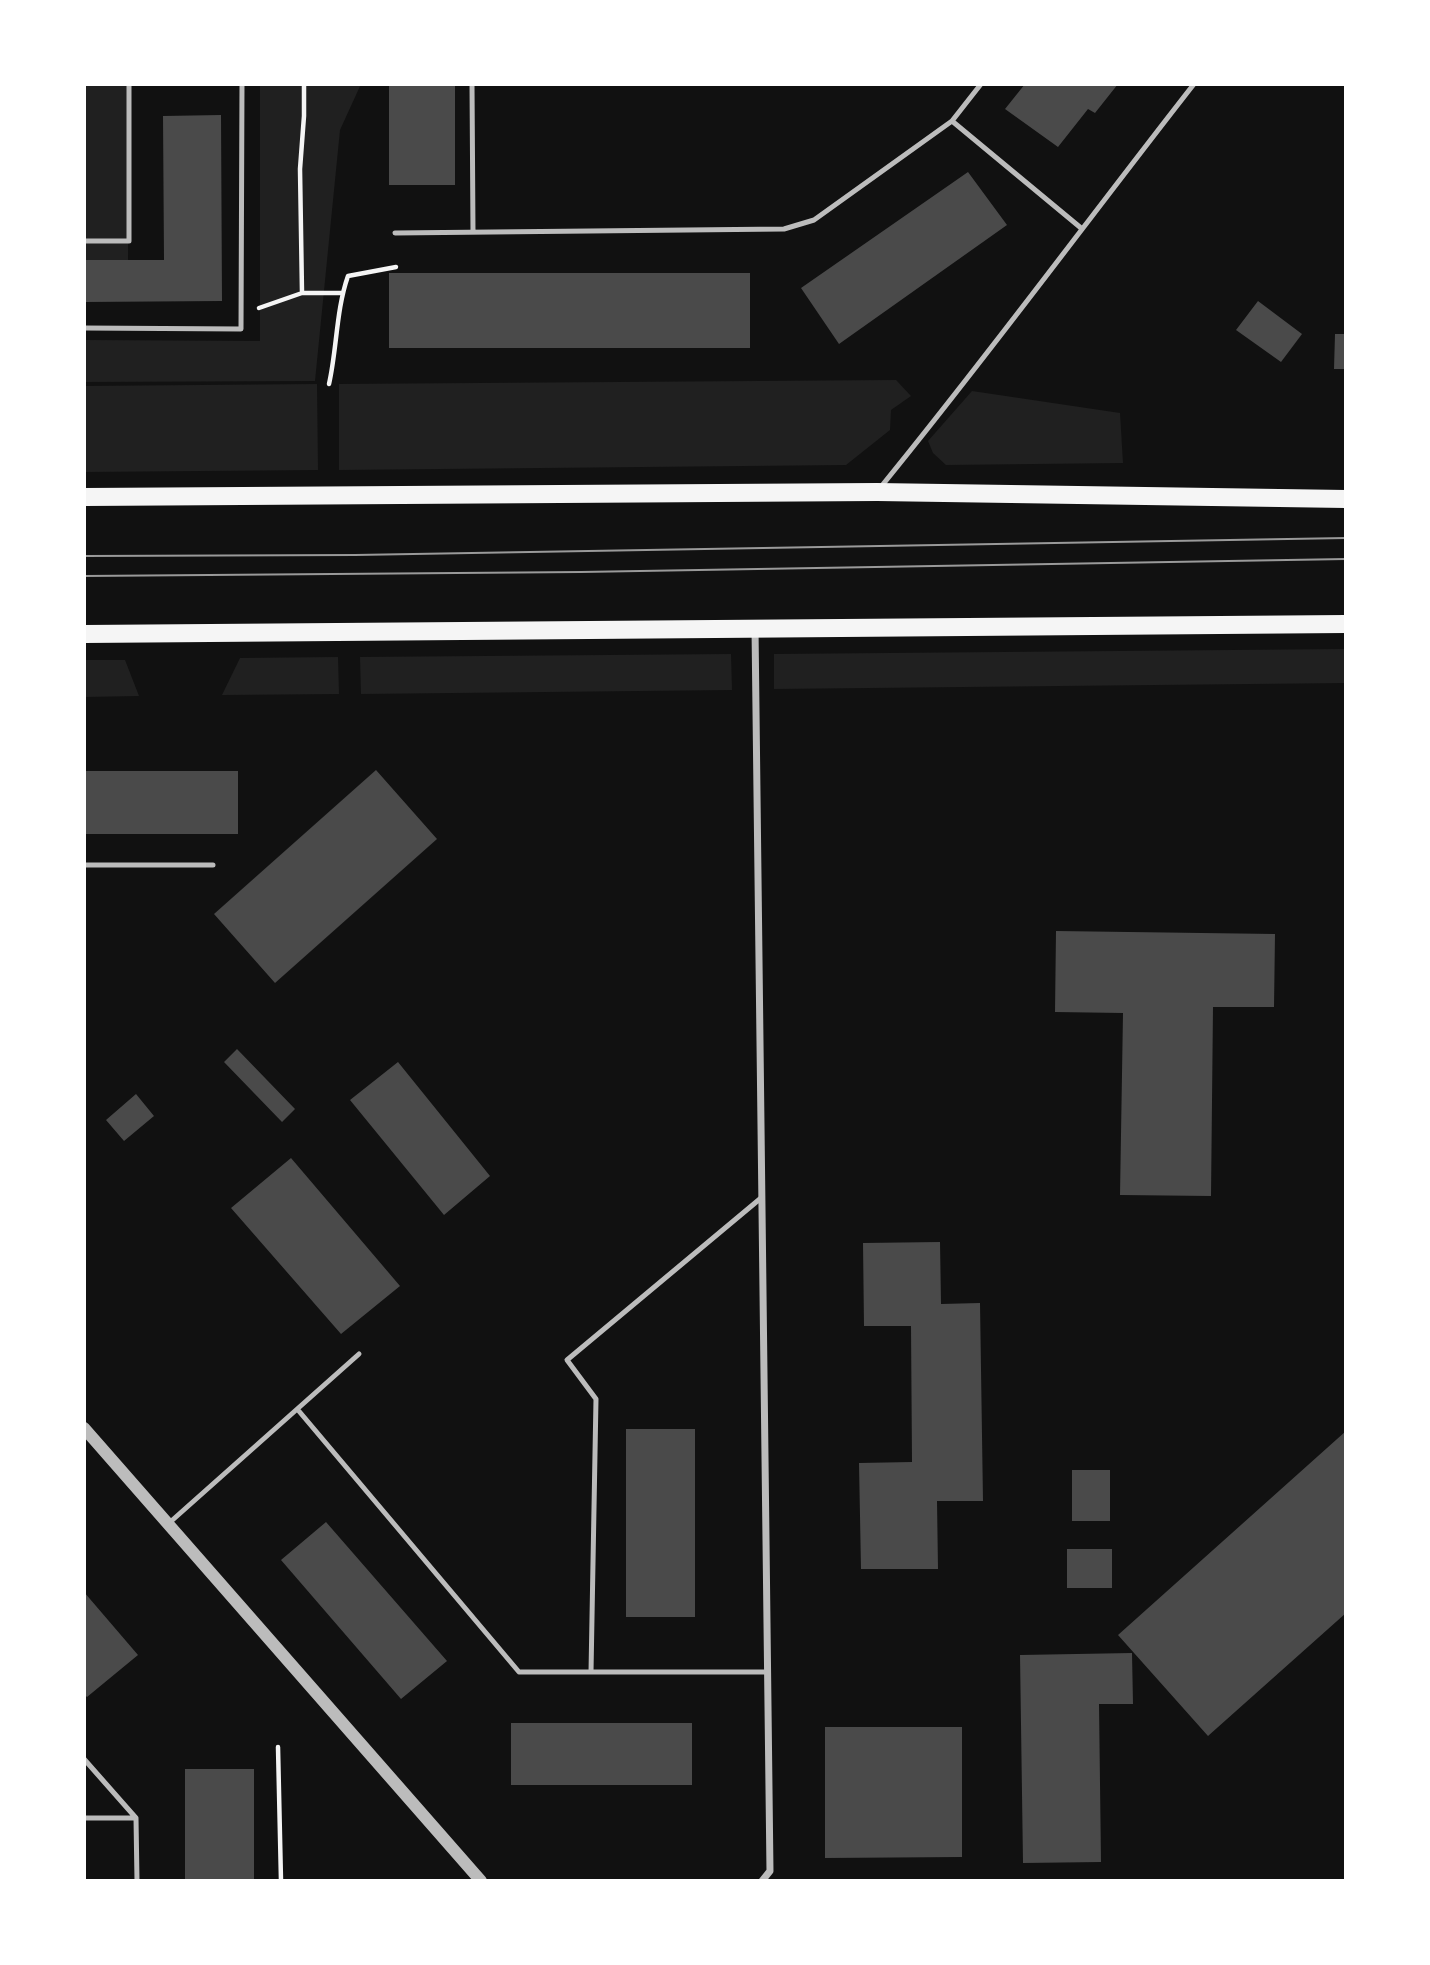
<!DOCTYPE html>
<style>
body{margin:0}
#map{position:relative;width:1430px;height:1965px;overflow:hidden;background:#111;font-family:"Work Sans",sans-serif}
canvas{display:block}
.frame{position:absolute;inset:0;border:86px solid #fff;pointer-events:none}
</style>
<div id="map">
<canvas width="1430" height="1965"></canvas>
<div class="frame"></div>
</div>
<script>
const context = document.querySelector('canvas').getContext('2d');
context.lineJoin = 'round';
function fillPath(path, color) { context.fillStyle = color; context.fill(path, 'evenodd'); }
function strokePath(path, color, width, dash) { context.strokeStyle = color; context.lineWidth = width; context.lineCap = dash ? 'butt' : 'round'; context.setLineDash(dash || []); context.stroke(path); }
fillPath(new Path2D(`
 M 84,84 L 129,84 L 128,260 L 84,260 Z
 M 260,84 L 361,84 L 340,130 L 315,381 L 84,382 L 84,340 L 260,341 Z
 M 896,380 L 911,396 L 891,410 L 890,430 L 846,465 L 339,470 L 339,384 Z
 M 317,384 L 318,470 L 84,472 L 84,386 Z
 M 972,391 L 1120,413 L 1123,463 L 946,465 L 933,453 L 928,441 Z
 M 1346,649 L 1346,683 L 774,689 L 774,654 Z
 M 731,654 L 732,690 L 361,694 L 360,657 Z
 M 338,657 L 339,694 L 222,695 L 240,658 Z
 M 84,660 L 125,660 L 139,696 L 84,697 Z`), '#202020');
fillPath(new Path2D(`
 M 389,84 L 455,84 L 455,185 L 389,185 Z
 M 1025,84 L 1118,84 L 1095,113 L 1088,109 L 1058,147 L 1005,109 Z
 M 221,115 L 222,301 L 84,302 L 84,260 L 164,260 L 163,116 Z
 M 968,172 L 1007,225 L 839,344 L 801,288 Z
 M 389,273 L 750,273 L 750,348 L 389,348 Z
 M 1258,301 L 1302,334 L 1281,362 L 1236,330 Z
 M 1335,334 L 1346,334 L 1346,369 L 1334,369 Z
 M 376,770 L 437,839 L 275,983 L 214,914 Z
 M 84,771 L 238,771 L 238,834 L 84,834 Z
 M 1056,931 L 1275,934 L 1274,1007 L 1213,1007 L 1211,1196 L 1120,1195 L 1123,1013 L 1055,1012 Z
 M 237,1049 L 295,1109 L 282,1122 L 224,1062 Z
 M 398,1062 L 490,1176 L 444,1215 L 350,1100 Z
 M 136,1094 L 154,1116 L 124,1141 L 106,1120 Z
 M 291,1158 L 400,1286 L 341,1334 L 231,1208 Z
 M 940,1242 L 941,1304 L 980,1303 L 983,1501 L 937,1501 L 938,1569 L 861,1569 L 859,1463 L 912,1462 L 911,1326 L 864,1326 L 863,1243 Z
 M 626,1429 L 695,1429 L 695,1617 L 626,1617 Z
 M 1346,1431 L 1346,1613 L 1208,1736 L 1118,1635 Z
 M 1072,1470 L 1110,1470 L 1110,1521 L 1072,1521 Z
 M 326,1522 L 447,1661 L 401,1699 L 281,1560 Z
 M 1067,1549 L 1112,1549 L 1112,1588 L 1067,1588 Z
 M 84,1592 L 138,1655 L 87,1697 L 84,1694 Z
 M 1132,1653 L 1133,1704 L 1099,1704 L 1101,1862 L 1023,1863 L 1020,1655 Z
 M 511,1723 L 692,1723 L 692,1785 L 511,1785 Z
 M 825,1727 L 962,1727 L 962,1857 L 825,1858 Z
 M 185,1769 L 254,1769 L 254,1881 L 185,1881 Z`), '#4a4a4a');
strokePath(new Path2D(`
 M 302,293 L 300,169 L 304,116 L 304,84
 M 259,308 L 302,293 L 342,293
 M 329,384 C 337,349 336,310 348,276 L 396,267
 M 278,1747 L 281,1881`), '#f5f5f5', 4.5);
strokePath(new Path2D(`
 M 472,84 L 473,232
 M 952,121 L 981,84
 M 395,233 L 784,229 L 814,220 L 952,121 L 1081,228
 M 84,241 L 129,241 L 129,84
 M 84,328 L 241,329 L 242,84
 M 880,488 C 988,356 1089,218 1194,84
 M 84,865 L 213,865
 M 298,1410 L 519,1672 L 591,1672 L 596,1399 L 567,1360 L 761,1198
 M 168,1524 L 359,1354
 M 591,1672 L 766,1672
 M 84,1759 L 136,1818 L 137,1881
 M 84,1818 L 136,1818`), '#bcbcbc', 5);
strokePath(new Path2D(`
 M 755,628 L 770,1871 L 762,1881`), '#bcbcbc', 7);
strokePath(new Path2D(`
 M 84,1428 L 481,1881`), '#bcbcbc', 12);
strokePath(new Path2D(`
 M 84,497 L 877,492 L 1346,499
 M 84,634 L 1346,624`), '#f5f5f5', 18);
strokePath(new Path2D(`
 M 84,556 L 355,555 L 1346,538
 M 84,576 L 581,572 L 1346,559`), '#9a9a9a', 2);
</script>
